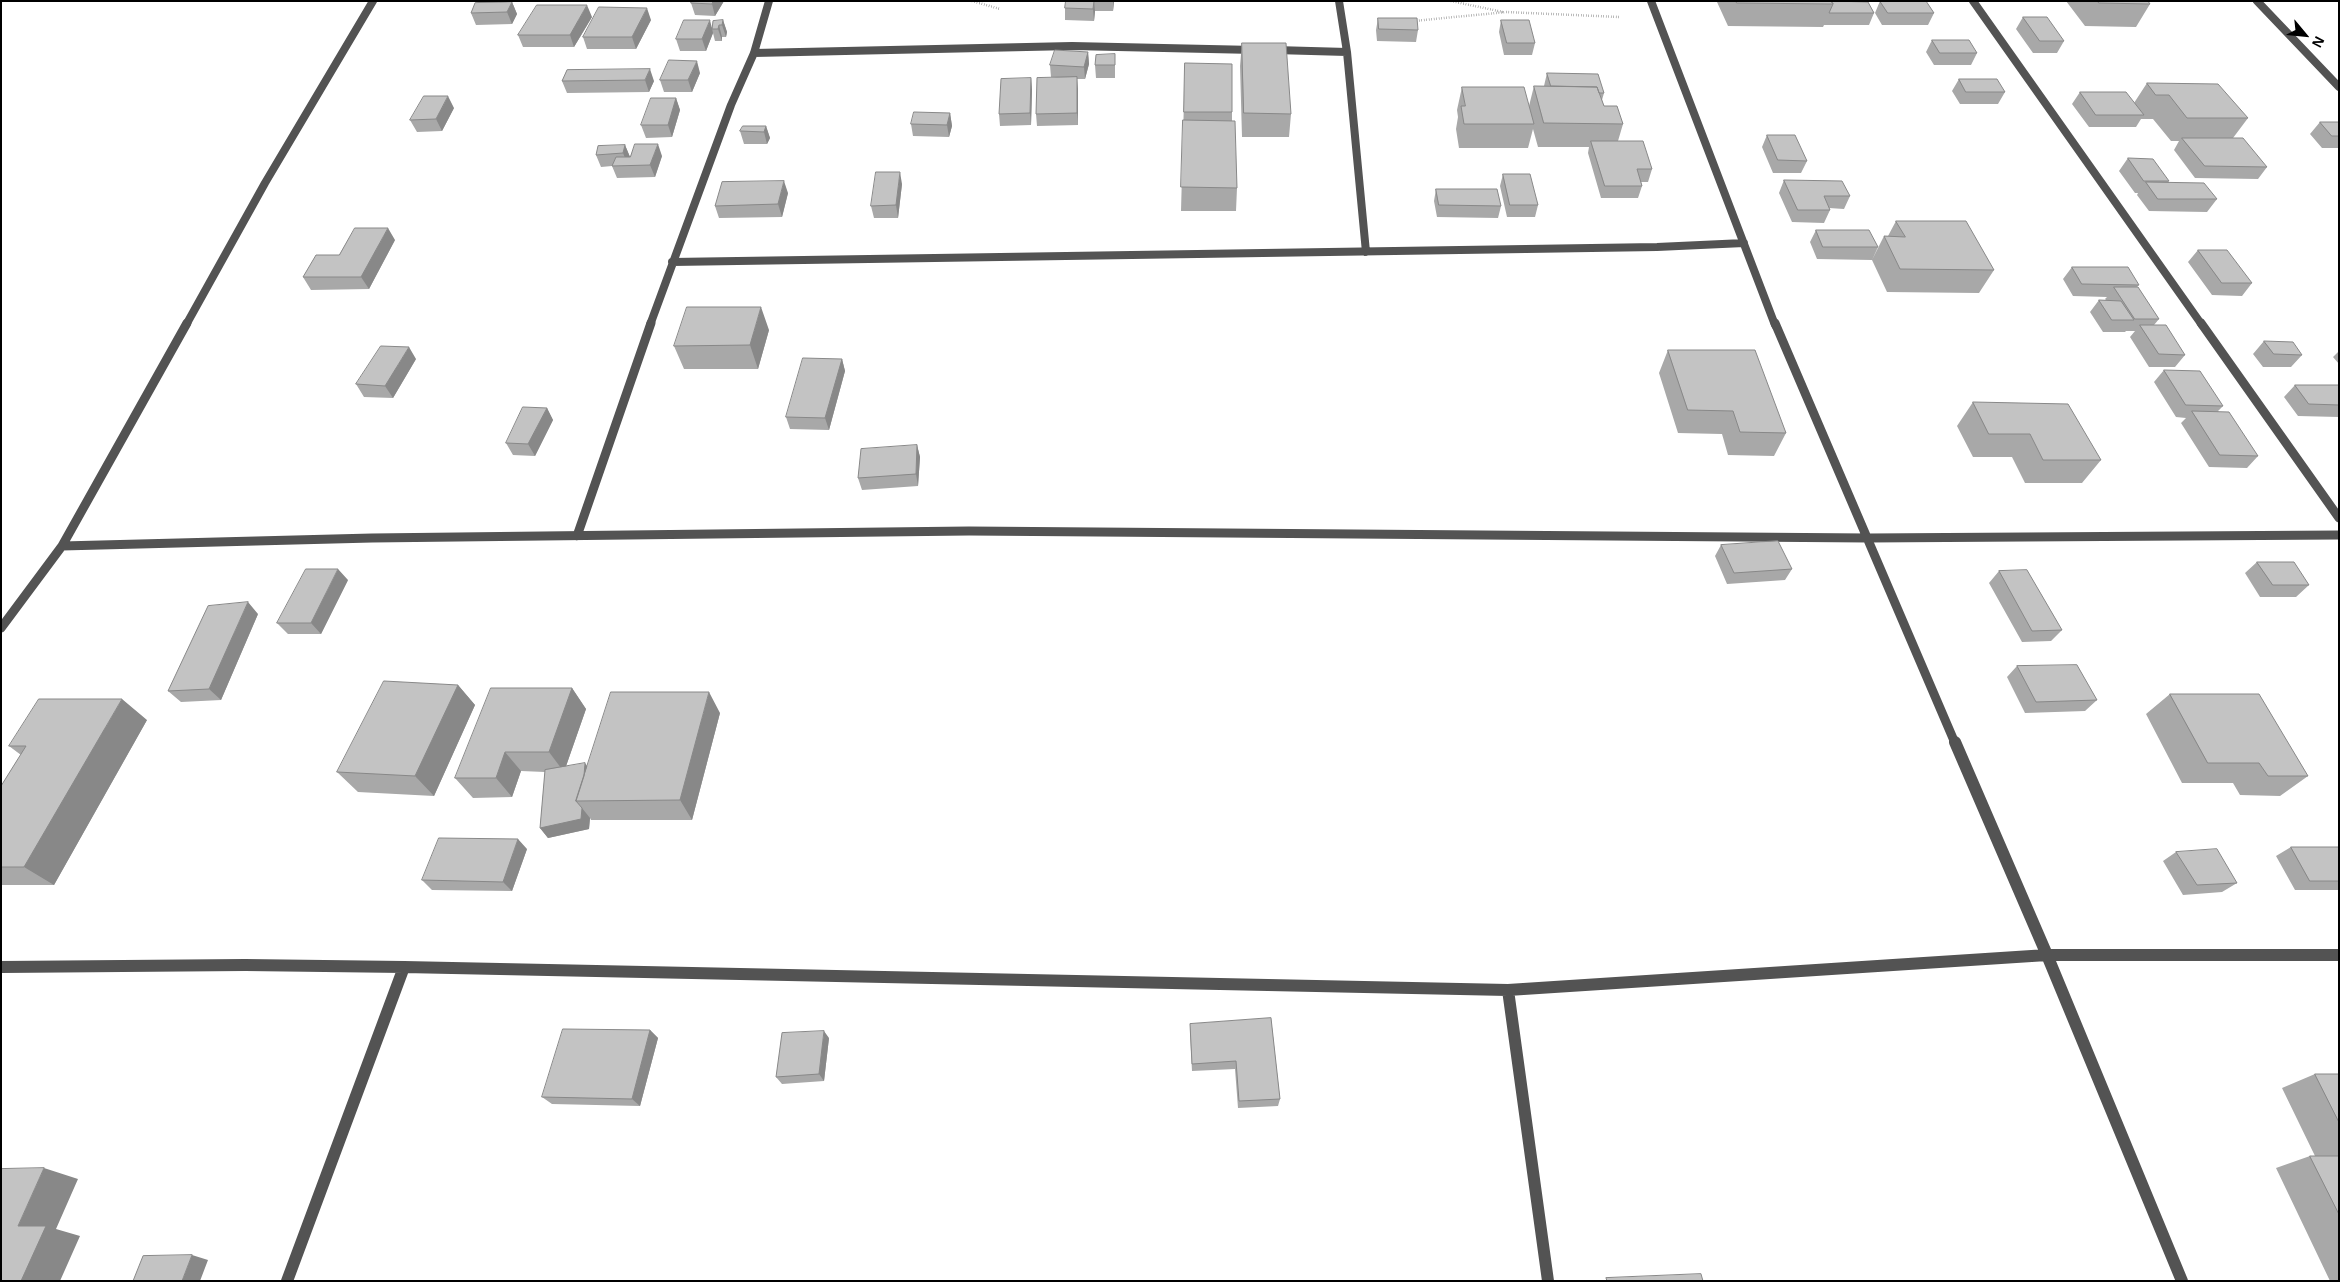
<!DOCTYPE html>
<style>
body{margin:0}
#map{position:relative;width:2340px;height:1282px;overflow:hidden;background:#fff;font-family:Arial,sans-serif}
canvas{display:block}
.frame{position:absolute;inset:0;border:2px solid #000;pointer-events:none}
.north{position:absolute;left:2280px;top:10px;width:50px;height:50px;-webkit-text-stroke:4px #fff;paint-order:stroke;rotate:118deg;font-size:14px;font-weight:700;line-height:20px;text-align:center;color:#000}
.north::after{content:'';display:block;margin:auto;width:18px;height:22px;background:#000;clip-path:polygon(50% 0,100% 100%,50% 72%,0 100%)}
</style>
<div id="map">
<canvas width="2340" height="1282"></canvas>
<div class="frame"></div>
<div class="north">N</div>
</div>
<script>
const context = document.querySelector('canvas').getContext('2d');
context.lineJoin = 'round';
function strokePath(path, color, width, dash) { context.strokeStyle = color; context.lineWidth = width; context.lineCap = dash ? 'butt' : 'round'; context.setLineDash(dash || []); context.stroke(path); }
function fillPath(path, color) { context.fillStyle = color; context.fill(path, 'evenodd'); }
strokePath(new Path2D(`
 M 972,1 L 1000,9
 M 1451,1 L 1503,12
 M 1414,21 L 1506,12 L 1619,17`), '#757575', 2.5, [0.5, 2]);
strokePath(new Path2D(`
 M 1339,1 L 1347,52 L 1366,252
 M 1651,1 L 1775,325
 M 1973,1 L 2202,325
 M 2257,1 L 2339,87
 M 1275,50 L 1347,52
 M 754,53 L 1072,46 L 1255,50
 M 672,262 L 1657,247 L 1744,243
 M 186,325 L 265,183 L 373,1
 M 650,325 L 731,105 L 754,53 L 769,1`), '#535353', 8);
strokePath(new Path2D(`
 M 1775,323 L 1955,743
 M 2201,323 L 2339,518
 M 577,536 L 651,323
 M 62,546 L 372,538 L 969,531 L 1868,538 L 2339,535
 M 1,628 L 62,546 L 187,323`), '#535353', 9);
strokePath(new Path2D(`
 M 1955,742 L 2047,955 L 2182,1281
 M 1,967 L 245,965 L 404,967 L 1508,990 L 2047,955 L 2339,955
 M 1508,990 L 1548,1281
 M 287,1281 L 404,967`), '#535353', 12);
fillPath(new Path2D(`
 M 477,1 L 508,1 L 508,2 L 512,2 L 517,14 L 512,24 L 476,25 L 471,13 L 478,3 Z
 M 692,1 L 724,1 L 715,16 L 695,15 L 691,3 Z
 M 1066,1 L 1114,1 L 1113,11 L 1095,11 L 1094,21 L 1065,20 L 1065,8 Z
 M 1718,1 L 1868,2 L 1874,13 L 1869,25 L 1824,25 L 1823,27 L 1728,26 L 1717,2 Z
 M 1880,1 L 1934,13 L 1928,25 L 1882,25 L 1875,13 Z
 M 2066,1 L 2148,1 L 2150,4 L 2136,27 L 2085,26 Z
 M 592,17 L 574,47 L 523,47 L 518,35 Z
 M 2023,17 L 2064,41 L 2057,53 L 2033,53 L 2016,29 Z
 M 1378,18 L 1418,30 L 1416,42 L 1377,41 L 1376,30 Z
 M 651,20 L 636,49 L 587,49 L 583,37 Z
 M 723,20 L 727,32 L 726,37 L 722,37 L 722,41 L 715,41 L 713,33 L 706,51 L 680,51 L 676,39 L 712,27 Z
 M 1501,20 L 1535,43 L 1532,55 L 1504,55 L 1499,32 Z
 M 1932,40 L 1977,53 L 1971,65 L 1934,65 L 1926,52 Z
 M 1242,43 L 1291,114 L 1289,137 L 1242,137 L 1240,66 Z
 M 1088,52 L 1089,64 L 1085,79 L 1077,79 L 1078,125 L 1037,126 L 1036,114 L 1057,78 L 1051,77 L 1050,65 Z
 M 1115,54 L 1115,78 L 1096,78 L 1095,65 Z
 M 1185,63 L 1232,112 L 1232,121 L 1237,188 L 1236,211 L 1181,211 Z
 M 567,70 L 654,81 L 649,92 L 567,93 L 562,81 Z
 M 700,73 L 692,92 L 664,92 L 660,80 Z
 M 1547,73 L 1604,93 L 1602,100 L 1604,106 L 1623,124 L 1618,141 L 1652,169 L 1648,182 L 1641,182 L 1642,186 L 1638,198 L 1601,198 L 1588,153 L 1589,147 L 1538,147 L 1533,129 L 1528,148 L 1459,148 L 1456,129 L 1458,117 L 1457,110 L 1462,87 L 1529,106 L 1534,86 L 1544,86 Z
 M 1031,78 L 1032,90 L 1031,125 L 1000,126 L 999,114 Z
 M 1959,79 L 2005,92 L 1998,104 L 1960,104 L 1952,91 Z
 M 2147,83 L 2248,118 L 2233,138 L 2267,167 L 2258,179 L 2195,178 L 2174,150 L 2179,141 L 2171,141 L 2153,119 L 2141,119 L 2136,127 L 2089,127 L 2072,104 L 2080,92 L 2134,103 Z
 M 676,98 L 680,110 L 672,137 L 646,138 L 641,125 Z
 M 454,108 L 442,131 L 417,132 L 410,120 Z
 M 950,113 L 952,126 L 949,137 L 913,136 L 911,124 Z
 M 2320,122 L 2339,122 L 2339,148 L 2322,148 L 2310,134 Z
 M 766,126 L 770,138 L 767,144 L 744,144 L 740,131 Z
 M 1767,135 L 1807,161 L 1801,173 L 1773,173 L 1762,147 Z
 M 625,145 L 630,157 L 662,156 L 655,177 L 617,178 L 612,166 L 601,167 L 596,155 Z
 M 2128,158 L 2169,181 L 2168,182 L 2217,199 L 2207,212 L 2149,211 L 2137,195 L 2138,193 L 2135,193 L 2119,171 Z
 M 1503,174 L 1538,205 L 1535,217 L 1507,217 L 1500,186 Z
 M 1784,180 L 1850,196 L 1844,209 L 1829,208 L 1830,210 L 1824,223 L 1792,222 L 1779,193 Z
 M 902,184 L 898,218 L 874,218 L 871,206 Z
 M 1436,189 L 1501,206 L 1498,218 L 1437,217 L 1434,201 Z
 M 788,193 L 782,217 L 719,218 L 715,206 Z
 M 1896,221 L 1994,270 L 1979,293 L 1887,292 L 1872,260 L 1884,236 L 1888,236 Z
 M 1816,230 L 1878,247 L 1872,260 L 1817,259 L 1810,242 Z
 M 395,240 L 369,289 L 311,290 L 303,277 L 339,255 Z
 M 2198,250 L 2252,283 L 2242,296 L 2212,295 L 2188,262 Z
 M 2072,267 L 2139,285 L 2137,287 L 2159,319 L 2154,325 L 2185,355 L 2175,367 L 2149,367 L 2130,337 L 2135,331 L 2126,331 L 2125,332 L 2103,332 L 2090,312 L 2099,300 L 2106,300 L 2105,299 L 2107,297 L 2073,296 L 2063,279 Z
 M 769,330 L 758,369 L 684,369 L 674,346 Z
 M 2264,341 L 2302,355 L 2291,367 L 2263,367 L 2253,354 Z
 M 1668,350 L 1786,433 L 1774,456 L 1728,455 L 1722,434 L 1678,433 L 1659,373 Z
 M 2339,351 L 2339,364 L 2333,357 Z
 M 416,359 L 393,398 L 364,397 L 356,384 Z
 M 842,359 L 845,371 L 829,430 L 790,429 L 786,417 Z
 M 2164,370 L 2223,406 L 2218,411 L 2258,456 L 2247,468 L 2209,467 L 2181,423 L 2186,418 L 2176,417 L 2154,382 Z
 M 2295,385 L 2339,385 L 2339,417 L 2298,416 L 2284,397 Z
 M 1973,402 L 2101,460 L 2082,483 L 2025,483 L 2012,457 L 1973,457 L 1957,426 Z
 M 547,408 L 553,420 L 535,456 L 513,455 L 506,443 Z
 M 917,445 L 920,457 L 918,486 L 862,490 L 858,478 Z
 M 1721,545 L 1792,569 L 1785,580 L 1727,584 L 1715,556 Z
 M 2257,562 L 2309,585 L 2296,597 L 2260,597 L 2245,573 Z
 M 1999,571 L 2062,630 L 2051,641 L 2022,642 L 1989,583 Z
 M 348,580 L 321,634 L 288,634 L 277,623 Z
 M 258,614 L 221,700 L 181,702 L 168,691 Z
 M 2017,666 L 2097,700 L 2085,711 L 2025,713 L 2007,677 Z
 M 458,685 L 475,705 L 434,796 L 358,792 L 337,772 Z
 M 572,688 L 586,709 L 566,766 L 587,766 L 720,713 L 692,820 L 591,820 L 590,818 L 589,829 L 548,838 L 540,828 L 545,772 L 521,771 L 512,797 L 473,798 L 455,778 Z
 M 2170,694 L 2308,776 L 2280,796 L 2240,795 L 2233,783 L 2182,783 L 2146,714 Z
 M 147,720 L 54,885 L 1,885 L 1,786 L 21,755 L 9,746 Z
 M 2291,847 L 2339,847 L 2339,890 L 2295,890 L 2276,856 Z
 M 527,849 L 512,891 L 432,890 L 422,880 Z
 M 2176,852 L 2237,883 L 2222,892 L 2183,895 L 2163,861 Z
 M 1271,1018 L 1280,1099 L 1278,1106 L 1238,1108 L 1235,1069 L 1192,1071 L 1190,1032 L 1190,1024 Z
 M 650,1030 L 658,1038 L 640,1106 L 552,1104 L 542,1097 Z
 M 829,1038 L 824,1081 L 782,1084 L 776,1077 Z
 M 2315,1074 L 2339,1074 L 2339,1281 L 2330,1281 L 2276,1168 L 2310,1156 L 2315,1156 L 2282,1088 Z`), '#a8a8a8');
fillPath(new Path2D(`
 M 499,1 L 508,1 L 503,12 Z
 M 713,1 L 724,1 L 715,16 L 712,4 Z
 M 1094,1 L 1095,11 L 1094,21 L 1093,9 Z
 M 1113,1 L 1114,1 L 1113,11 Z
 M 512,2 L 517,14 L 512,24 L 507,12 Z
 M 587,5 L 592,17 L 574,47 L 570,35 Z
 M 647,8 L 651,20 L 636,49 L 632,37 Z
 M 710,20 L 713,33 L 706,51 L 702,39 Z
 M 723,20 L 727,32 L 726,37 L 722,25 Z
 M 719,25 L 722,37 L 722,41 L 718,29 Z
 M 1088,52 L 1089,64 L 1085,79 L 1084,67 Z
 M 697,61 L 700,73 L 692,92 L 688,80 Z
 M 650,69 L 654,81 L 649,92 L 645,80 Z
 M 1077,77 L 1078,89 L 1078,125 L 1077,113 Z
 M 1031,78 L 1032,90 L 1031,125 L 1030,113 Z
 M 448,96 L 454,108 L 442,131 L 436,119 Z
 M 676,98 L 680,110 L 672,137 L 668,125 Z
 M 950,113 L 952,126 L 949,137 L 947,125 Z
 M 766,126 L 770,138 L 767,144 L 764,132 Z
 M 658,144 L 662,156 L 655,177 L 650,165 Z
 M 625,145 L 630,157 L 628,165 L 623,153 Z
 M 900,172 L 902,184 L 898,218 L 896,205 Z
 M 784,181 L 788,193 L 782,217 L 778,204 Z
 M 388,228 L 395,240 L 369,289 L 361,277 Z
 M 761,307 L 769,330 L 758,369 L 750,345 Z
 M 409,347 L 416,359 L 393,398 L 385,386 Z
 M 842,359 L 845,371 L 829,430 L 825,418 Z
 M 547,408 L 553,420 L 535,456 L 528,444 Z
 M 917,445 L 920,457 L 918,486 L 916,474 Z
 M 338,569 L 348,580 L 321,634 L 311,623 Z
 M 248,602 L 258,614 L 221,700 L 209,689 Z
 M 458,685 L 475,705 L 434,796 L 415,776 Z
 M 572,688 L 586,709 L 564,772 L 549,752 Z
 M 709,692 L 720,713 L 692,820 L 680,800 Z
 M 122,699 L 147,720 L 54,885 L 24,867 Z
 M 505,752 L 521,771 L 512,797 L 496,778 Z
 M 585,763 L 592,773 L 582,801 Z
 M 582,808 L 590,818 L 589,829 L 548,838 L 540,828 Z
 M 518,839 L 527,849 L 512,891 L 503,882 Z
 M 650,1030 L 658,1038 L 640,1106 L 632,1099 Z
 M 824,1031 L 829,1038 L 824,1081 L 819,1074 Z
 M 44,1168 L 78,1179 L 56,1229 L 80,1236 L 60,1281 L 21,1281 L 18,1226 Z
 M 192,1255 L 208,1260 L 200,1281 L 182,1281 Z`), '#888');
const building = new Path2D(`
 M 692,1 L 713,1 L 712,4 L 691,3 Z
 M 1066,1 L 1094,1 L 1093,9 L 1065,8 Z
 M 1736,1 L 1831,1 L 1833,4 L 1737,3 Z
 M 1831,1 L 1868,2 L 1874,13 L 1829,13 L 1833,4 Z
 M 1880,1 L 1926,1 L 1934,13 L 1888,13 Z
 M 2098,1 L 2148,1 L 2150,4 L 2099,3 Z
 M 512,2 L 507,12 L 471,13 L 475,3 Z
 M 537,5 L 587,5 L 570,35 L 518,35 Z
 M 599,7 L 647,8 L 632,37 L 583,37 Z
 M 2023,17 L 2047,17 L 2064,41 L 2040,41 Z
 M 1378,18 L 1417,18 L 1418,30 L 1379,29 Z
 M 684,20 L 710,20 L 702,39 L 676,39 Z
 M 723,20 L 722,25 L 719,25 L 718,29 L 712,29 L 713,21 Z
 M 1501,20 L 1529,20 L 1535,43 L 1507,43 Z
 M 1932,40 L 1969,40 L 1977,53 L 1940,53 Z
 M 1242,43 L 1286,43 L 1291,114 L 1244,113 Z
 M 1055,50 L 1088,52 L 1084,67 L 1050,65 Z
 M 1115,54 L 1115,65 L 1095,65 L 1096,55 Z
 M 669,60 L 697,61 L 688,80 L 660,80 Z
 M 1185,63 L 1232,64 L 1232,112 L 1184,112 Z
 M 650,69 L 645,80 L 562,81 L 567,70 Z
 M 1547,73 L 1598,74 L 1604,93 L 1599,93 L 1597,87 L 1551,86 Z
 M 1077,77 L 1077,113 L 1036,114 L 1037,78 Z
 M 1031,78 L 1030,113 L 999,114 L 1001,79 Z
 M 1959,79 L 1997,79 L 2005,92 L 1966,92 Z
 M 2147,83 L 2218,84 L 2248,118 L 2187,118 L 2169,95 L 2156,95 Z
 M 1534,86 L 1597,87 L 1604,106 L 1617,106 L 1623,124 L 1544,123 Z
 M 1462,87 L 1524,87 L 1534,124 L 1464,124 L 1461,106 L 1465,106 Z
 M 2080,92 L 2126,92 L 2144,115 L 2096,115 Z
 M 424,96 L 448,96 L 436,119 L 410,120 Z
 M 651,98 L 676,98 L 668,125 L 641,125 Z
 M 914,112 L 950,113 L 947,125 L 911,124 Z
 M 1183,120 L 1235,121 L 1237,188 L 1181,187 Z
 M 2320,122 L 2339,122 L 2339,136 L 2332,136 Z
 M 743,126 L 766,126 L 764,132 L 740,131 Z
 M 1767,135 L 1795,135 L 1807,161 L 1778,160 Z
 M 2182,138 L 2243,138 L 2267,167 L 2205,166 Z
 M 1591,141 L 1643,141 L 1652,169 L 1637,169 L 1642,186 L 1605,186 Z
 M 635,144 L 658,144 L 650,165 L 612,166 L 616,157 L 630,157 Z
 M 625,145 L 623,153 L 596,155 L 598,146 Z
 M 2128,158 L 2153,159 L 2169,181 L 2144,181 Z
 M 876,172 L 900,172 L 896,205 L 871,206 Z
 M 1503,174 L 1530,174 L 1538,205 L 1510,205 Z
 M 1784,180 L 1842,181 L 1850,196 L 1824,196 L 1830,210 L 1798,210 Z
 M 784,181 L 778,204 L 715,206 L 722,182 Z
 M 2146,182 L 2204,183 L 2217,199 L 2158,199 Z
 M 1436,189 L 1497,189 L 1501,206 L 1439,205 Z
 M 1896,221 L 1966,221 L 1994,270 L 1900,269 L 1884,236 L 1905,237 Z
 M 355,228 L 388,228 L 361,277 L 303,277 L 316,255 L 339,255 Z
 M 1816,230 L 1869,230 L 1878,247 L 1823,247 Z
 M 2198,250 L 2227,250 L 2252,283 L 2222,283 Z
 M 2072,267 L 2128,267 L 2139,285 L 2082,284 Z
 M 2114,287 L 2138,287 L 2159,319 L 2135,319 Z
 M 2099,300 L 2121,301 L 2134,320 L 2112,320 Z
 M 687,307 L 761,307 L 750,345 L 674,346 Z
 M 2140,325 L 2166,325 L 2185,355 L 2159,354 Z
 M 2264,341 L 2293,342 L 2302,355 L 2274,354 Z
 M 381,346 L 409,347 L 385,386 L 356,384 Z
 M 1668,350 L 1755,350 L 1786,433 L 1740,432 L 1733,411 L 1688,410 Z
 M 803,358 L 842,359 L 825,418 L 786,417 Z
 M 2164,370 L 2200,371 L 2223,406 L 2186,405 Z
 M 2295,385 L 2339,385 L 2339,405 L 2309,404 Z
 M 1973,402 L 2068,404 L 2101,460 L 2043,460 L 2030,434 L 1989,434 Z
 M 523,407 L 547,408 L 528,444 L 506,443 Z
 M 2192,411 L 2229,412 L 2258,456 L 2220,455 Z
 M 917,445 L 916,474 L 858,478 L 861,449 Z
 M 1778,541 L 1792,569 L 1734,573 L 1721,545 Z
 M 2257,562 L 2294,562 L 2309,585 L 2273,585 Z
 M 306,569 L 338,569 L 311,623 L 277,623 Z
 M 2027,570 L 2062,630 L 2032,631 L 1999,571 Z
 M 248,602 L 209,689 L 168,691 L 208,606 Z
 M 2077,665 L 2097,700 L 2036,702 L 2017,666 Z
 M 384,681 L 458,685 L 415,776 L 337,772 Z
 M 491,688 L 572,688 L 549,752 L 505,752 L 496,778 L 455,778 Z
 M 611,692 L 709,692 L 680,800 L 576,801 Z
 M 2170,694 L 2259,694 L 2308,776 L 2268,776 L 2259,763 L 2208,763 Z
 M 39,699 L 122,699 L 24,867 L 1,867 L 1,786 L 26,746 L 9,746 Z
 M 585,763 L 584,776 L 576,801 L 582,808 L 581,819 L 540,828 L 545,770 Z
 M 439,838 L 518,839 L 503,882 L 422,880 Z
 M 2291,847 L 2339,847 L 2339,881 L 2310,881 Z
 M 2217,849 L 2237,883 L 2197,885 L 2176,852 Z
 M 1271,1018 L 1280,1099 L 1239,1101 L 1236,1061 L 1192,1064 L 1190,1024 Z
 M 563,1029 L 650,1030 L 632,1099 L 542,1097 Z
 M 824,1031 L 819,1074 L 776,1077 L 782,1033 Z
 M 2315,1074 L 2339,1074 L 2339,1122 Z
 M 2310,1156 L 2339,1156 L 2339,1214 Z
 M 44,1168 L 18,1226 L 46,1226 L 21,1281 L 1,1281 L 1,1169 Z
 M 192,1255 L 182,1281 L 133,1281 L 143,1256 Z
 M 1701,1274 L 1703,1281 L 1607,1281 L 1606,1278 Z`);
fillPath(building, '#c3c3c3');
strokePath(building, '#888', 1);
</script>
